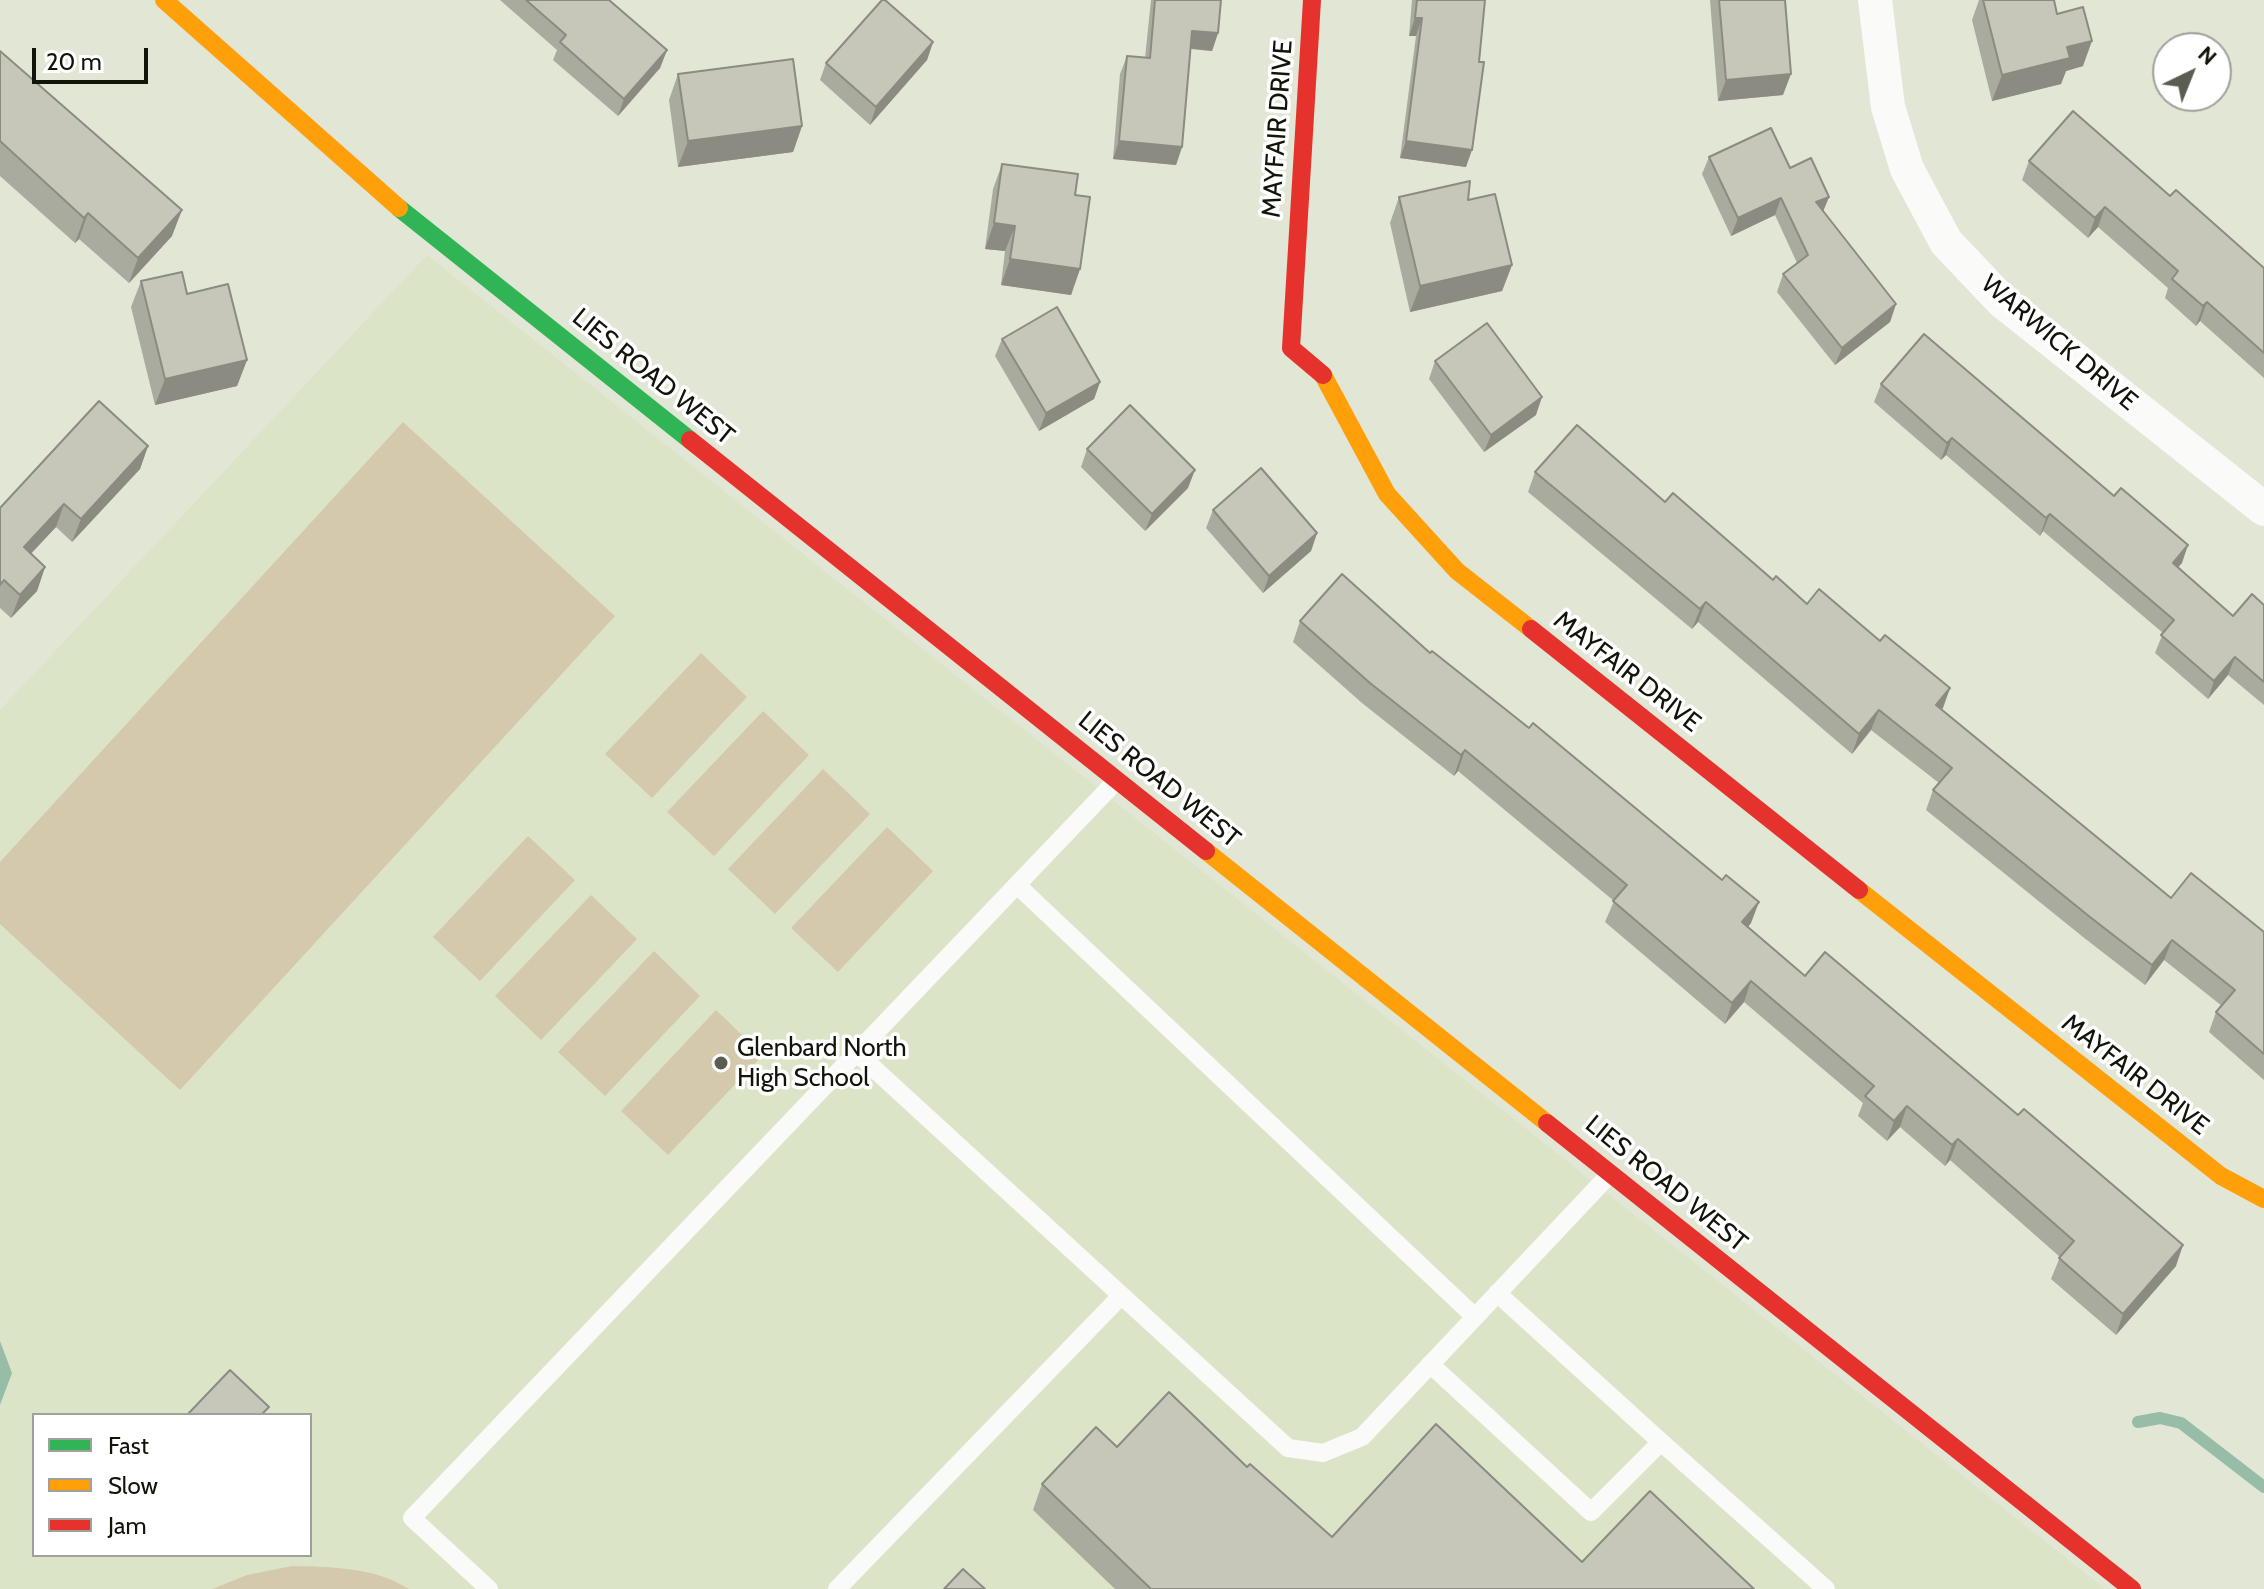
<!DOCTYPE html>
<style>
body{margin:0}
#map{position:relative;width:2264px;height:1589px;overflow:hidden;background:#e1e6d5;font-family:Cabin,sans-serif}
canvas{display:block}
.legend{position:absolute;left:32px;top:1413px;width:280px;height:144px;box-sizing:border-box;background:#fff;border:2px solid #a0a19d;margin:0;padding:10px 14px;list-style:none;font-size:24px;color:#111409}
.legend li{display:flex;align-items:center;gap:16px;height:40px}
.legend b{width:40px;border:2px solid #a0a19d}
.north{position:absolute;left:2152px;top:32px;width:80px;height:80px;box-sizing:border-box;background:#fff;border:2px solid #a0a19d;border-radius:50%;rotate:43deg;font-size:22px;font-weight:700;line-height:32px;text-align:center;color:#111409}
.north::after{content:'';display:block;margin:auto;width:28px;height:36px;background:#5a5e50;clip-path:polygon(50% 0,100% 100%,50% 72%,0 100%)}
.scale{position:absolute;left:32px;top:48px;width:116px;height:36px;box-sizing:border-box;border:4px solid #111409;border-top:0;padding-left:10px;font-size:24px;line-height:28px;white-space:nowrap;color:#111409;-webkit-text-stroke:6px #fff;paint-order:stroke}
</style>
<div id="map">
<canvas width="2264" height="1589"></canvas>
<ul class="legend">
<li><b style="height:10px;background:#30b455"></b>Fast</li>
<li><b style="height:10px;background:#ff9f0a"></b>Slow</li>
<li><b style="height:10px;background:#e5322d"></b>Jam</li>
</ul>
<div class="north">N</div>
<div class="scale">20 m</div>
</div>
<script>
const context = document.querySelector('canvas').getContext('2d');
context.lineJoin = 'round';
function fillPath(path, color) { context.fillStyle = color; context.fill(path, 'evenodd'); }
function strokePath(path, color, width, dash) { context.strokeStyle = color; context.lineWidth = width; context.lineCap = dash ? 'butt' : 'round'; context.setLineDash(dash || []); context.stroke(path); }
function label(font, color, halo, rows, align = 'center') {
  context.font = font + ' Cabin,sans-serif'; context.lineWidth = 7; context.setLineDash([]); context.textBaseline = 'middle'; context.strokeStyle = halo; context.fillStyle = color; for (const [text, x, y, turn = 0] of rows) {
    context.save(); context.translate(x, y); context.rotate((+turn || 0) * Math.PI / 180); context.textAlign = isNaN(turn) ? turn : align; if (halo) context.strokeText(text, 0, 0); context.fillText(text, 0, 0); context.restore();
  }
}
fillPath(new Path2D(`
 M 427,255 L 2105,1589 L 0,1589 L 0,710 ZM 34,1415 L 310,1415 L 310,1555 L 34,1555 Z`), '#dce4c7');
fillPath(new Path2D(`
 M 403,422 L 615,616 L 180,1090 L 0,924 L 0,862 Z
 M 701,653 L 747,697 L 652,798 L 605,754 Z
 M 763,711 L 809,755 L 714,856 L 667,812 Z
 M 823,769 L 870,814 L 775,914 L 728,869 Z
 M 887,827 L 933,871 L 838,972 L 791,928 Z
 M 528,836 L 575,880 L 480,981 L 433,937 Z
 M 591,895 L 637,939 L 541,1040 L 495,996 Z
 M 654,951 L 700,996 L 605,1096 L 558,1052 Z
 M 716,1010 L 763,1055 L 668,1155 L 621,1111 Z
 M 292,1566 C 331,1567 375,1567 409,1589 L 212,1589 L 247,1575 Z`), '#d5c9ad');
fillPath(new Path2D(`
 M 0,1341 L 12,1373 L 0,1405 Z`), '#97bca8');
strokePath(new Path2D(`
 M 2138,1422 L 2160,1418 L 2181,1423 L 2264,1487`), '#97bca8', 12);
strokePath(new Path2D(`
 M 1017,885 L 1475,1317
 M 857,1053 L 1288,1448 L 1323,1453 L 1362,1437 L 1610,1174
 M 1430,1364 L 1591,1512 L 1661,1442 L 1497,1293
 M 1661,1442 L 1826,1589
 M 489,1589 L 412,1518 L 1117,780
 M 837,1589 L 1121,1296`), '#fafbf9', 18);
strokePath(new Path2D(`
 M 1875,0 L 1888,107 L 1907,169 L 1946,242 L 2003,302 L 2264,509`), '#fafbf9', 34);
strokePath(new Path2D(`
 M 399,208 L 690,440`), '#30b455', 18);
strokePath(new Path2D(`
 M 164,0 L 399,208
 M 1323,375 L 1387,494 L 1457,571 L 1531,629
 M 1206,851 L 1547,1123
 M 1859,890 L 2221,1176 L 2264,1199`), '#ff9f0a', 18);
strokePath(new Path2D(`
 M 1312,0 L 1291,348 L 1323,375
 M 690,440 L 1206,851
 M 1531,629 L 1859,890
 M 1547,1123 L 2132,1589`), '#e5322d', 18);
fillPath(new Path2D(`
 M 500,0 L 609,0 L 667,50 L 660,68 L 618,116 L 553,60 L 557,50 Z
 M 1151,0 L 1221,0 L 1218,33 L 1212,51 L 1190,49 L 1182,147 L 1176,165 L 1113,159 L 1120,74 L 1127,56 L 1145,58 Z
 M 1412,0 L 1485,0 L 1466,167 L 1400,158 L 1416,36 L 1409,36 Z
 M 1710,0 L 1785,0 L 1783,95 L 1718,101 Z
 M 1979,0 L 2054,0 L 2057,14 L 2083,66 L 2066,71 L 2061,84 L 1992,101 L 1972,20 Z
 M 933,42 L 927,60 L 870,125 L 820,80 L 826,63 Z
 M 0,51 L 172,236 L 129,283 L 79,239 L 75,243 L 0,176 Z
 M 678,74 L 802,126 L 793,152 L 678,167 L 669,100 Z
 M 1709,157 L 1790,168 L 1829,197 L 1823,211 L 1896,304 L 1890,322 L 1835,365 L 1777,292 L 1783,274 L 1797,263 L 1775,215 L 1731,236 L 1702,174 Z
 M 2029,161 L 2170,196 L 2264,268 L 2264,378 L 2200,321 L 2196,326 L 2165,298 L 2168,288 L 2098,227 L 2088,238 L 2022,180 Z
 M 1002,164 L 1075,195 L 1080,269 L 1071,295 L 1001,285 L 1005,251 L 985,249 L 993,189 Z
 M 1399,197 L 1468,200 L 1512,265 L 1502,291 L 1410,312 L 1390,223 Z
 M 141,281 L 187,294 L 247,360 L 237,386 L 155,405 L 131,307 Z
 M 1002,339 L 1100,382 L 1094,399 L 1039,431 L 995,356 Z
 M 1435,361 L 1536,415 L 1484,452 L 1429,379 Z
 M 1881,384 L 2182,563 L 2178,567 L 2233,616 L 2264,605 L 2264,705 L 2228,675 L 2208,699 L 2155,653 L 2163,633 L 2043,531 L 2040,536 L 1946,455 L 1941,460 L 1874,402 Z
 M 148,446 L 140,469 L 72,542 L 56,527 L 31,554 L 45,567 L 37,591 L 11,618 L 0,608 L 0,508 Z
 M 1087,449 L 1188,488 L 1145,531 L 1081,467 Z
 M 1535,472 L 1665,502 L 1807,604 L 1880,641 L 1950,688 L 1941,710 L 2171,898 L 2264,932 L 2264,1080 L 2209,1032 L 2216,1012 L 2222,1006 L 2164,960 L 2145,985 L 2083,937 L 1926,810 L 1933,790 L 1939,783 L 1871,730 L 1852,754 L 1698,622 L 1692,629 L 1528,492 Z
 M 1213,510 L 1317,533 L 1311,551 L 1263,593 L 1206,528 Z
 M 1300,621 L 1430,653 L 1751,923 L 1748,927 L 1805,976 L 2176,1266 L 2116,1335 L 2051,1279 L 2060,1257 L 1950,1160 L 1945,1166 L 1900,1127 L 1887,1141 L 1858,1116 L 1863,1103 L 1744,1002 L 1725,1024 L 1605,922 L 1614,901 L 1458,771 L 1454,776 L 1362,703 L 1293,642 Z
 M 1117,1447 L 1247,1467 L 1332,1537 L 1582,1562 L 1754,1589 L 1115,1589 L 1033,1510 L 1042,1484 Z`), '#aaab9f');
fillPath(new Path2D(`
 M 1415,18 L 1422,18 L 1416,36 L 1409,36 Z
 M 1192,31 L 1218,33 L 1212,51 L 1186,48 Z
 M 2092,41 L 2083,66 L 2066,71 L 2061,84 L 1992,101 L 2002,75 L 2067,47 Z
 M 933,42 L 927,60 L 870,125 L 876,107 Z
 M 667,50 L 660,68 L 618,116 L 624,99 Z
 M 1791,74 L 1783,95 L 1718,101 L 1726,80 Z
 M 802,126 L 793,152 L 678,167 L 688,141 Z
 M 1119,141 L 1182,147 L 1176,165 L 1113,159 Z
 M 1406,141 L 1472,150 L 1466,167 L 1400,158 Z
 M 1829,197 L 1822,214 L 1816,202 Z
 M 1781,198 L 1775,215 L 1731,236 L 1738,218 Z
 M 2105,207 L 2098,227 L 2088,238 L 2095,218 Z
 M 182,210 L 172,236 L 129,283 L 138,258 Z
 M 88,213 L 79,239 L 75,243 L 84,218 Z
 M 994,223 L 1015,226 L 1005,251 L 985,249 Z
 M 1010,259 L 1080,269 L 1071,295 L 1001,285 Z
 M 1512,265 L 1502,291 L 1410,312 L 1420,286 Z
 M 2207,302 L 2200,321 L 2196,326 L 2203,306 Z
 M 1896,304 L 1890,322 L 1835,365 L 1842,348 Z
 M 247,360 L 237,386 L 155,405 L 165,379 Z
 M 1100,382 L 1094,399 L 1039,431 L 1046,413 Z
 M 1542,397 L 1536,415 L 1484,452 L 1491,435 Z
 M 1952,438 L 1946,455 L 1941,460 L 1947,443 Z
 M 148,446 L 140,469 L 72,542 L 81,519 Z
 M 1195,470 L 1188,488 L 1145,531 L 1152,514 Z
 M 64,504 L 56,527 L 15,570 L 24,547 Z
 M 2050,514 L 2043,531 L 2040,536 L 2046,518 Z
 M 1317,533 L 1311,551 L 1263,593 L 1269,576 Z
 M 2188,545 L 2182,563 L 2166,580 L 2173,563 Z
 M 45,567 L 37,591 L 11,618 L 20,595 Z
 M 1706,602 L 1698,622 L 1692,629 L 1700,609 Z
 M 2235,657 L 2228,675 L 2208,699 L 2214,681 Z
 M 1950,688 L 1943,708 L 1928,725 L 1936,705 Z
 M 1879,710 L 1871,730 L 1852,754 L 1859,734 Z
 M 1465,750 L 1458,771 L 1454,776 L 1461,755 Z
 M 1759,902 L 1751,923 L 1734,943 L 1742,922 Z
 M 2172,940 L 2164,960 L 2145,985 L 2152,965 Z
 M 1751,981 L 1744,1002 L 1725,1024 L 1732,1003 Z
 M 1907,1106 L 1900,1127 L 1887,1141 L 1894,1121 Z
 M 1958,1139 L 1950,1160 L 1945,1166 L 1952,1145 Z
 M 2183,1245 L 2176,1266 L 2116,1335 L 2123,1314 Z`), '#8b8b82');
const building = new Path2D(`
 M 526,0 L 609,0 L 667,50 L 624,99 L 560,42 L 566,35 Z
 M 882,0 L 885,0 L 933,42 L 876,107 L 826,63 Z
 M 1155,0 L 1221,0 L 1218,33 L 1192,31 L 1182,147 L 1119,141 L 1127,56 L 1150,58 Z
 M 1417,0 L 1485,0 L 1479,62 L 1484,62 L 1472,150 L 1406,141 L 1422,18 L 1415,18 Z
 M 1719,0 L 1785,0 L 1791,74 L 1726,80 Z
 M 1983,0 L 2054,0 L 2057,14 L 2083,7 L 2092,41 L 2067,47 L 2070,58 L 2002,75 Z
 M 0,51 L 182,210 L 138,258 L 88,213 L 84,218 L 0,141 Z
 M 793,59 L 802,126 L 688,141 L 678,74 Z
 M 2073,111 L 2170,196 L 2176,190 L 2264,268 L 2264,353 L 2207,302 L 2203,306 L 2172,279 L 2178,271 L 2105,207 L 2095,218 L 2029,161 Z
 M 1771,128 L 1790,168 L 1811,158 L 1829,197 L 1816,202 L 1896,304 L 1842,348 L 1783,274 L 1808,255 L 1781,198 L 1738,218 L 1709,157 Z
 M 1002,164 L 1078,174 L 1075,195 L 1090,197 L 1080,269 L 1010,259 L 1015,226 L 994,223 Z
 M 1470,181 L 1468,200 L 1495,194 L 1512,265 L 1420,286 L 1399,197 Z
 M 182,272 L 187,294 L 228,284 L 247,360 L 165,379 L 141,281 Z
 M 1057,307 L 1100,382 L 1046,413 L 1002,339 Z
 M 1487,323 L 1542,397 L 1491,435 L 1435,361 Z
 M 1924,334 L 2114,496 L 2121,488 L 2188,545 L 2173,563 L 2233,616 L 2252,594 L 2264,605 L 2264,682 L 2235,657 L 2214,681 L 2161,635 L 2174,620 L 2050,514 L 2046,518 L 1952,438 L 1947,443 L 1881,384 Z
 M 99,401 L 148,446 L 81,519 L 64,504 L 24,547 L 45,567 L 20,595 L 4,580 L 0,585 L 0,508 Z
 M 1130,405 L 1195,470 L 1152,514 L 1087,449 Z
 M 1577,425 L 1665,502 L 1673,493 L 1773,580 L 1776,576 L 1807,604 L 1819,589 L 1880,641 L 1885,635 L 1950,688 L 1936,705 L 2171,898 L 2191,873 L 2264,932 L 2264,1054 L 2216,1012 L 2235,990 L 2172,940 L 2152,965 L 2090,917 L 1933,790 L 1952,768 L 1879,710 L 1859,734 L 1706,602 L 1700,609 L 1535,472 Z
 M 1261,468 L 1317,533 L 1269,576 L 1213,510 Z
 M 1342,574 L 1430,653 L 1432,651 L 1529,728 L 1533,723 L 1722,880 L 1726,875 L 1759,902 L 1742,922 L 1805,976 L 1825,952 L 2018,1115 L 2024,1109 L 2183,1245 L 2123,1314 L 2059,1258 L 2074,1241 L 1958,1139 L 1952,1145 L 1907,1106 L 1894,1121 L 1865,1096 L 1874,1086 L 1751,981 L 1732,1003 L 1613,901 L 1627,885 L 1465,750 L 1461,755 L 1370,683 L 1300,621 Z
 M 230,1370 L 269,1407 L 261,1415 L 187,1415 Z
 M 1169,1392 L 1247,1467 L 1250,1464 L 1332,1537 L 1436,1424 L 1582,1562 L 1650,1491 L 1754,1589 L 1151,1589 L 1042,1484 L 1096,1427 L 1117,1447 Z
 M 963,1569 L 985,1589 L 944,1589 Z`);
fillPath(building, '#c6c7b9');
strokePath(building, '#8b8b82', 2);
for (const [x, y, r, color] of [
 [721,1063,8,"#5a5e50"]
]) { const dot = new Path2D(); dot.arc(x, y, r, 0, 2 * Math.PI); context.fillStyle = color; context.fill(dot); strokePath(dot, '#fff', 3); }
label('26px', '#111409', '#fff', [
 ["MAYFAIR DRIVE",1278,129,-86],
 ["WARWICK DRIVE",2059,343,40],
 ["LIES ROAD WEST",653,377,39],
 ["MAYFAIR DRIVE",1627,672,38],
 ["LIES ROAD WEST",1159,780,39],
 ["MAYFAIR DRIVE",2135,1075,38],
 ["LIES ROAD WEST",1666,1184,39]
]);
label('26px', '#111409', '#fff', [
 ["Glenbard North",737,1048],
 ["High School",737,1078]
], 'left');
</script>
